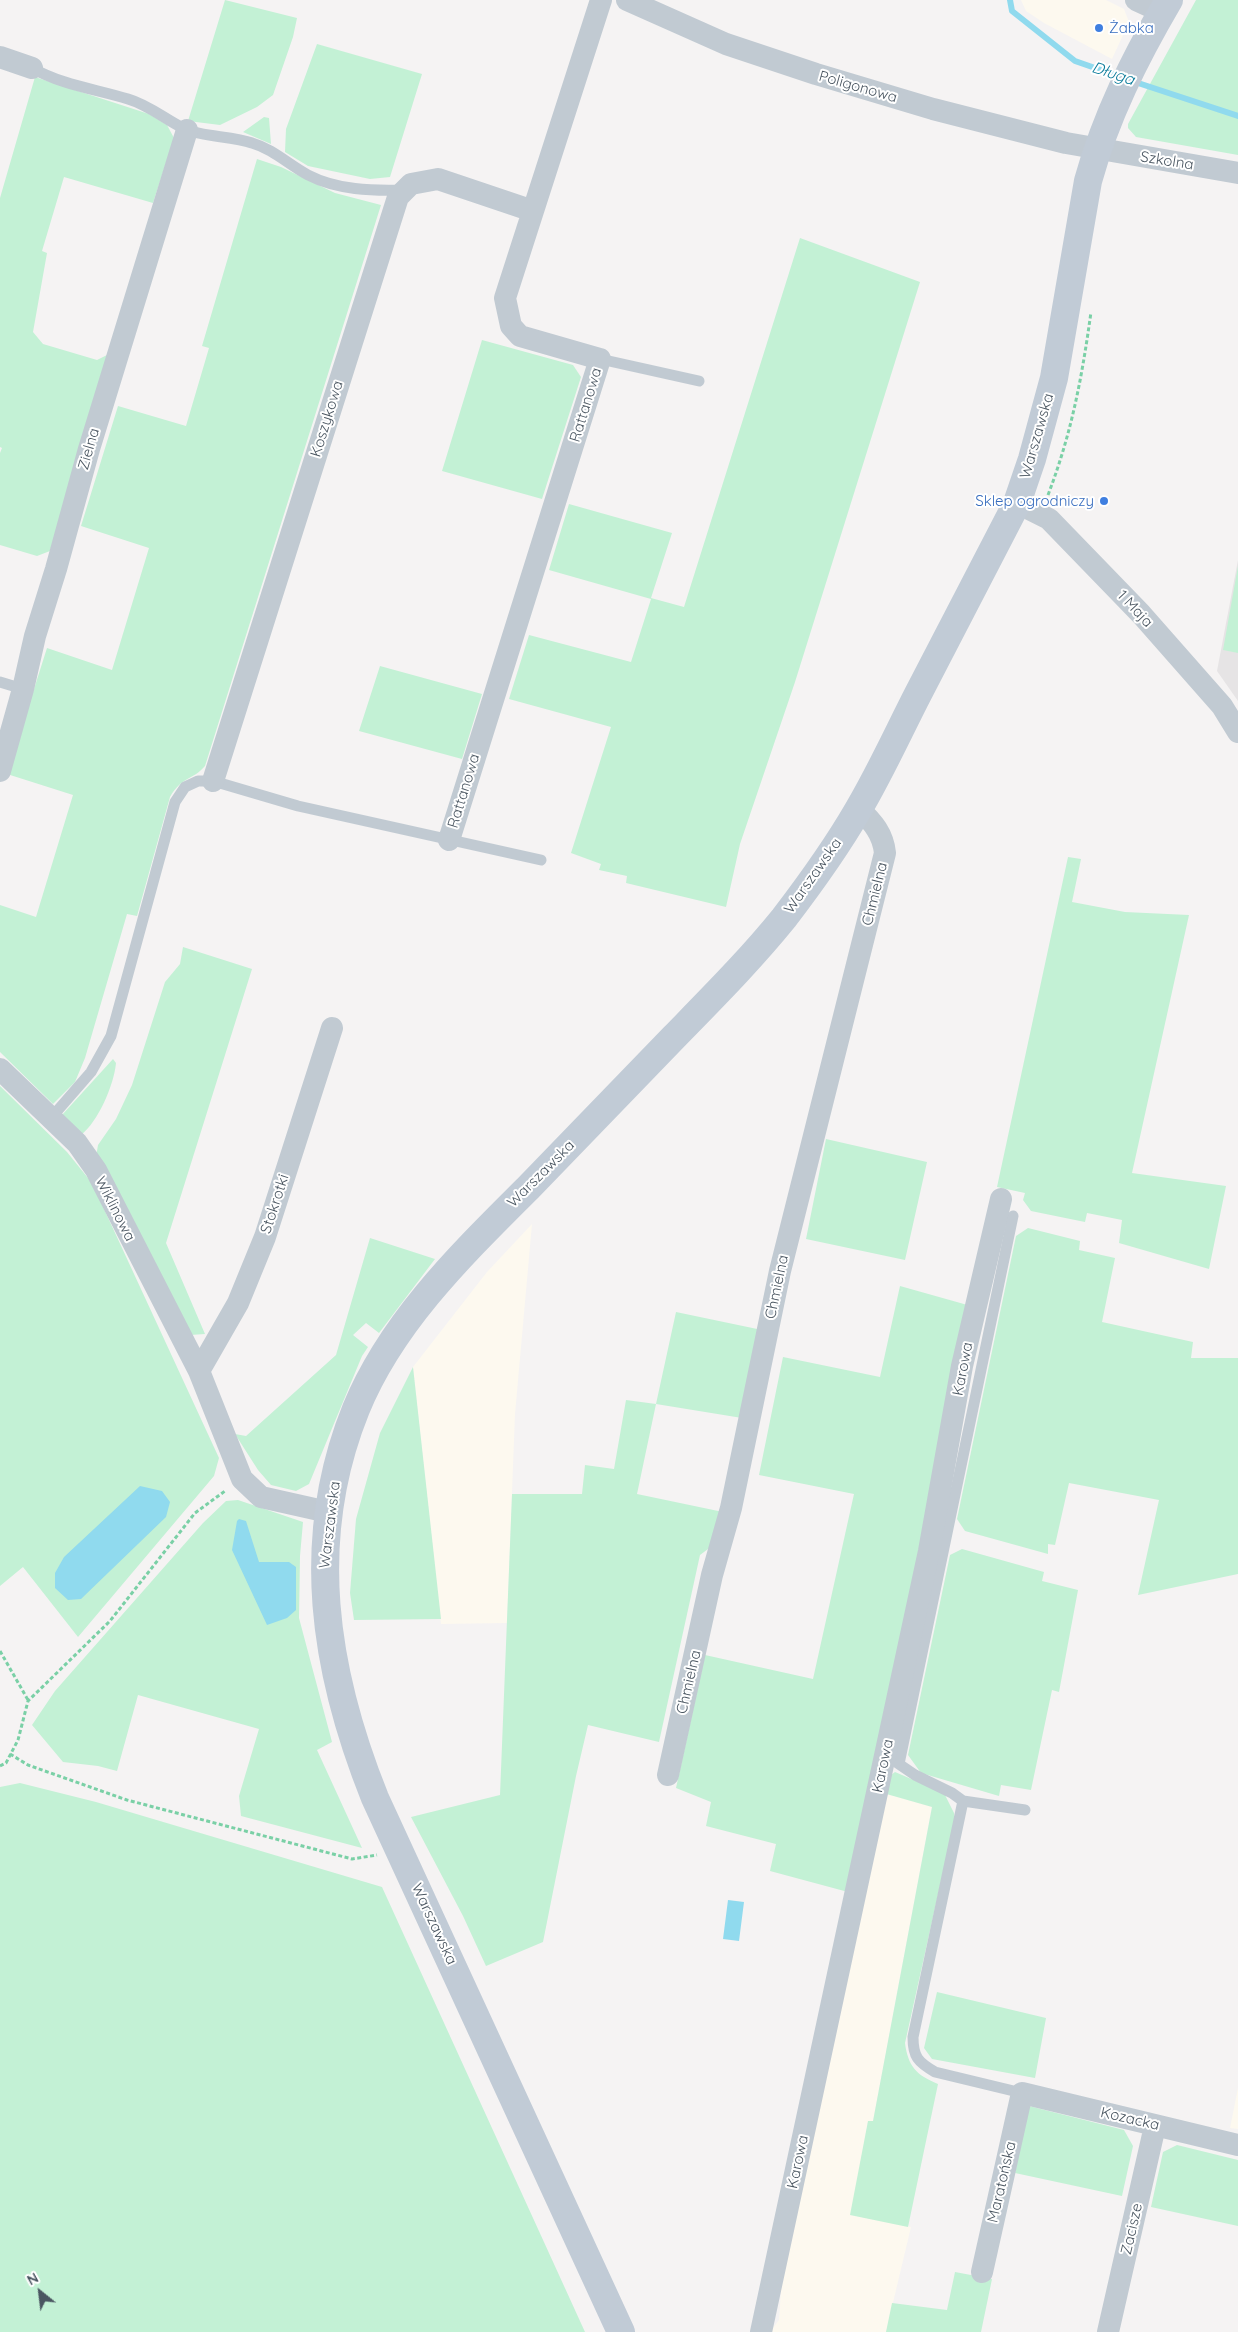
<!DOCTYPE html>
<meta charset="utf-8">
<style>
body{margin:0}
#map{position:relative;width:1238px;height:2332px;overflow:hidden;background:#f5f3f3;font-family:Quicksand,sans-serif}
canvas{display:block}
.north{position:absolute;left:15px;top:2267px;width:50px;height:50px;-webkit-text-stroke:4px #fff;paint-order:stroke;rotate:331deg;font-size:14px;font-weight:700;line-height:20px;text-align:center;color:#4a5661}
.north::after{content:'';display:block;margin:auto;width:18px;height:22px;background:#4a5661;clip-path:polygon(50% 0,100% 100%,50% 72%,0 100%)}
</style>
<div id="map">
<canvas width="1238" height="2332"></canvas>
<div class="north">N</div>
</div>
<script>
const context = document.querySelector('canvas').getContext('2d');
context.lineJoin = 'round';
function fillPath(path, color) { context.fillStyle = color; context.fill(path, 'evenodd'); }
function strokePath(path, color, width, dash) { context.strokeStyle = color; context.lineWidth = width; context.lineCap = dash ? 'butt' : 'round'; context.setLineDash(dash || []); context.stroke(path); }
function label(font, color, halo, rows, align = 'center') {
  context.font = font + ' Quicksand,sans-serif'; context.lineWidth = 4; context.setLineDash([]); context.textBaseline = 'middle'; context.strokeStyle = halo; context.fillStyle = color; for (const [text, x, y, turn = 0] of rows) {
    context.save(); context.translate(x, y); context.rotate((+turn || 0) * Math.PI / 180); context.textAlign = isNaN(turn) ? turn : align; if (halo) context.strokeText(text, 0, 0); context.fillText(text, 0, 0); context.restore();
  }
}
fillPath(new Path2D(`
 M 1021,0 L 1106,0 L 1124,9 L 1129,22 L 1112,59 L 1044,23 L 1026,11 Z
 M 532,1224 L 515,1414 L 507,1623 L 441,1624 L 413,1367 L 487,1272 Z
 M 883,1793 L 932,1806 L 873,2121 L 868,2121 L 851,2215 L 911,2227 L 886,2332 L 770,2332 L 779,2320 L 782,2277 Z
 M 1238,2088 L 1238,2129 L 1230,2128 Z`), '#fdf9ef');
fillPath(new Path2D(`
 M 1238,560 L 1238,701 L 1217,671 Z`), '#e6e4e5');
fillPath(new Path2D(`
 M 225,0 L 297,18 L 293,37 L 273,95 L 257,107 L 220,125 L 188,121 Z
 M 1196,0 L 1238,0 L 1238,155 L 1136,137 L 1128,128 L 1128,124 Z
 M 317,44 L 422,74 L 390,177 L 370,179 L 308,166 L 285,152 L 286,129 Z
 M 35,77 L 149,114 L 167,125 L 174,138 L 153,203 L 64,177 L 42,251 L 47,253 L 33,332 L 43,344 L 97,360 L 109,354 L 50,551 L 37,556 L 0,545 L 0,453 L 2,448 L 0,447 L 0,198 Z
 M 264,117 L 269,118 L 271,144 L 243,132 Z
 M 257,159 L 281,167 L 335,193 L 381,205 L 205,766 C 192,781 182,776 170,797 L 137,916 L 127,914 L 85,1058 L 75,1082 L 53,1104 L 0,1052 L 0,905 L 36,917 L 73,795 L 7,774 L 47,648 L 112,670 L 149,548 L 81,526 L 118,406 L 186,426 L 209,348 L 202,346 Z
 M 800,238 L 920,282 L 795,682 L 740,844 L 726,907 L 626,883 L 627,876 L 599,870 L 601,864 L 571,853 L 611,727 L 509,699 L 529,635 L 631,662 L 651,599 L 549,570 L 569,504 L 672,533 L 651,598 L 684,607 Z
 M 482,340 L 573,365 L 581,377 L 542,499 L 442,471 Z
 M 1238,566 L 1238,653 L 1223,650 Z
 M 380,666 L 482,694 L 462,759 L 359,731 Z
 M 1068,857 L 1081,859 L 1072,902 L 1125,912 L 1189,915 L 1132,1173 L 1226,1186 L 1209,1269 L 1119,1243 L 1122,1220 L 1087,1213 L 1085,1222 L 1031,1211 L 1023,1200 L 1025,1193 L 997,1187 Z
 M 183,947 L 252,969 L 166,1243 L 205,1334 L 190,1335 L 96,1157 L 98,1145 L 116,1119 L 132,1085 L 165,982 L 180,964 Z
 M 113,1059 L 116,1063 C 114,1085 98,1122 81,1135 L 62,1115 Z
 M 0,1086 L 67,1152 L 92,1183 L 219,1458 L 214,1476 L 78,1637 L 23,1567 L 0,1586 Z
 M 826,1139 L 927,1162 L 905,1260 L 806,1239 Z
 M 1028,1228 L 1080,1241 L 1079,1250 L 1115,1258 L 1102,1322 L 1193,1342 L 1191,1358 L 1238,1358 L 1238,1574 L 1138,1595 L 1159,1500 L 1069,1483 L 1055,1545 L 1048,1544 L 1048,1554 L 965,1531 L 957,1519 L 1016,1236 Z
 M 370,1238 L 435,1259 L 379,1333 L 366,1323 L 353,1335 L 368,1347 L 362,1356 L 309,1484 L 296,1491 L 271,1485 L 258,1470 L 235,1434 L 246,1436 L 336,1355 Z
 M 900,1286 L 971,1306 L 848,1892 L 770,1871 L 776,1844 L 706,1826 L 711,1802 L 676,1788 L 705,1655 L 813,1679 L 854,1494 L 759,1475 L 783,1357 L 880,1377 Z
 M 676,1312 L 762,1330 L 742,1418 L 656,1404 L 637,1494 L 723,1512 L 716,1543 L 700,1555 L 659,1742 L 588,1725 L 576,1776 L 543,1942 L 486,1966 L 463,1916 L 411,1817 L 500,1795 L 512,1494 L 582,1494 L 585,1465 L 614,1469 L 626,1400 L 656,1404 Z
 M 413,1367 L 441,1619 L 354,1620 L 350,1593 L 356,1519 L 380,1433 Z
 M 238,1500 L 303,1522 L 300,1556 L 299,1618 L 332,1742 L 317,1750 L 362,1848 L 241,1816 L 239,1796 L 259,1729 L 138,1695 L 117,1771 L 98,1766 L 63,1762 L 32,1725 L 55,1691 L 203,1523 L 226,1501 Z
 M 962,1549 L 1044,1572 L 1042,1581 L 1078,1590 L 1059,1692 L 1052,1690 L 1031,1790 L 1001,1785 L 999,1796 L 921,1773 L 908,1755 L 950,1555 Z
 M 895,1772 L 944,1793 L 954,1813 L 955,1818 L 905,2043 C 908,2066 916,2075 938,2084 L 908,2227 L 850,2215 L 868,2121 L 873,2121 L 932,1807 L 883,1793 L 886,1779 Z
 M 20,1783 L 96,1802 L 382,1887 L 585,2332 L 0,2332 L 0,1787 Z
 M 937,1992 L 1046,2018 L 1035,2078 L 932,2059 L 924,2048 Z
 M 1029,2106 L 1124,2130 L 1133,2146 L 1122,2196 L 1015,2173 Z
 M 1177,2145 L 1238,2160 L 1238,2226 L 1151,2207 L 1163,2152 Z
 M 955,2272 L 992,2279 L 981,2332 L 886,2332 L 892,2303 L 947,2310 Z`), '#c3f1d5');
fillPath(new Path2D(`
 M 140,1486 L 162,1491 L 170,1502 L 166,1517 L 81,1599 L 68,1600 L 55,1588 L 55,1573 L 64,1557 Z
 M 239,1519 L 246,1521 L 259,1562 L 289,1562 L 296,1567 L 296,1610 L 287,1618 L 267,1625 L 232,1550 L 237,1521 Z
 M 728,1900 L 744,1902 L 739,1941 L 723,1939 Z`), '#90daee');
strokePath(new Path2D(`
 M 1010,0 L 1012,11 L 1075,61 L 1121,77
 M 1132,81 L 1238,116`), '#90daee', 6);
strokePath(new Path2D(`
 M 1048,495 C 1072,432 1082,377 1091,312
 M 0,1651 L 28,1700
 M 10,1754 L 28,1765 L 127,1800 L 352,1859 L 377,1855
 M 0,1766 L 6,1763 L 18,1740 L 28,1701 L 110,1621 L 195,1513 L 225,1491`), '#7ad0a6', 3, [4, 2.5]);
strokePath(new Path2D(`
 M 32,68 C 62,85 95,89 128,99 C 149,105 166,120 185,129 C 202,137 233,136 252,143 C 273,149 289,165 308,175 C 337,190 372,191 404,190
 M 600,359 L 699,381
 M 0,682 L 23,689
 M 51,1118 L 91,1072 L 111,1036 L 175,802 L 185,787 L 198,781 L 213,781 L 298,806 L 541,860
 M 893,1760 L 915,1775 L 952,1793 L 963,1801 L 1025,1810
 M 899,1764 L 1013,1216
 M 963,1801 L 913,2037 C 913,2057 918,2062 935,2072 L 1022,2093`), '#c1cad2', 11);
strokePath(new Path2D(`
 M 627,0 L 726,44 L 816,74 L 933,109 L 1066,143 L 1238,173
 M 1136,0 L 1162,12
 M 0,57 L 32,68
 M 1017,503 L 1049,519 L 1141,614 L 1222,706 L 1238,732
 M 0,771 L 23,689 L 35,636 L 56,569 L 89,449 L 187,130
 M 213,781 L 398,197 L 411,184 L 438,179 L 533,211
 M 449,840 L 600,359 L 520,336 L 511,326 L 505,298 L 601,0
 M 0,1069 L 77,1143 L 96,1170 L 199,1371 L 242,1479 L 261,1497 L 328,1512
 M 199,1371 L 238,1303 L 265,1237 L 332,1028
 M 668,1775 L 712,1575 L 731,1508 L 780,1271 L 885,853 C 883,834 873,822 859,809
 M 982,2272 L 1022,2093 L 1238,2145
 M 761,2332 L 929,1551 L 962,1366 L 1001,1199
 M 1108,2332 L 1155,2126`), '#c1cad2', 22);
strokePath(new Path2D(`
 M 621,2332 L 375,1798 C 324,1671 303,1540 356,1409 C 392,1321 464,1252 530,1186 C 578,1136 626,1086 674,1037 C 712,998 750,960 784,918 C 810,884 836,848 858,810 C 880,773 898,733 918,694 C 951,630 984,567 1017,503 L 1032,459 L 1054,378 L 1088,181 C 1106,116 1135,58 1169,0`), '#c1cbd6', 28);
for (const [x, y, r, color] of [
 [1099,28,5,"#3f7fe0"],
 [1104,501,5,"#3f7fe0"]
]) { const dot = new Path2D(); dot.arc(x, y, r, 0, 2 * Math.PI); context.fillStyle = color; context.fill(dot); strokePath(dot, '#fff', 2); }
label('15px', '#366cbe', '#fff', [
 ["Żabka",1109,28],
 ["Sklep ogrodniczy",1094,501,"right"]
], 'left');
label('15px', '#4a5661', '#fff', [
 ["Poligonowa",858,87,16],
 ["Szkolna",1167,161,9],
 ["Rattanowa",586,405,-73],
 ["Koszykowa",327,419,-73],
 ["Warszawska",1037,436,-74],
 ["Zielna",89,449,-74],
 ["1 Maja",1135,609,47],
 ["Rattanowa",464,791,-73],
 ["Warszawska",813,876,-55],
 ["Chmielna",875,894,-76],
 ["Warszawska",541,1174,-45],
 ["Stokrotki",275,1204,-72],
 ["Wiklinowa",115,1209,63],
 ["Chmielna",777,1287,-78],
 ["Karowa",963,1369,-79],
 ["Warszawska",330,1525,-83],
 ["Chmielna",689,1682,-77],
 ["Karowa",883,1766,-78],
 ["Warszawska",434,1924,65],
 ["Kozacka",1130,2119,13],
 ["Karowa",798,2162,-78],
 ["Maratońska",1002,2182,-77],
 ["Zacisze",1132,2229,-77]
]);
label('italic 16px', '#0c7c9b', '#fff', [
 ["Długa",1113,74,18]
]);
</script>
